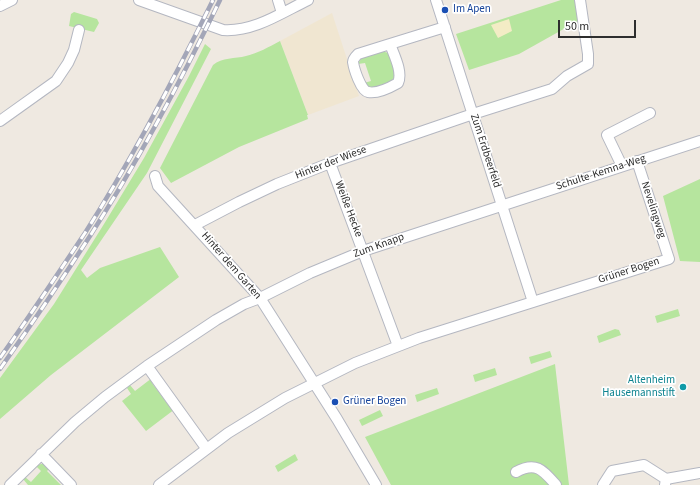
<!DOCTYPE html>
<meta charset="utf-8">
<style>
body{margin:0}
#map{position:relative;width:700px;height:485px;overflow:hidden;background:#efe9e1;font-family:"Source Sans 3",sans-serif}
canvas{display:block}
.scale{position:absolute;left:558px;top:20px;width:78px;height:18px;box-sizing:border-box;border:2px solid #2e2e2e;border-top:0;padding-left:5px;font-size:12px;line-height:14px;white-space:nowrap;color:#2e2e2e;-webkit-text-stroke:3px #fff;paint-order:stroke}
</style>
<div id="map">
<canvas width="700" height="485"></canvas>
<div class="scale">50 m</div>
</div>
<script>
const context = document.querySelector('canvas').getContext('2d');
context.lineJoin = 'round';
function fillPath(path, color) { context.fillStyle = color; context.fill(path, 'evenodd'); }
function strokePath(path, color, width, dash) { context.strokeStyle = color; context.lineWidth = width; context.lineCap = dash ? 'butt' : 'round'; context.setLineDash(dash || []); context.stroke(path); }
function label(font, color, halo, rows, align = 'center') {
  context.font = font + ' "Source Sans 3",sans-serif'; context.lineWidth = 3.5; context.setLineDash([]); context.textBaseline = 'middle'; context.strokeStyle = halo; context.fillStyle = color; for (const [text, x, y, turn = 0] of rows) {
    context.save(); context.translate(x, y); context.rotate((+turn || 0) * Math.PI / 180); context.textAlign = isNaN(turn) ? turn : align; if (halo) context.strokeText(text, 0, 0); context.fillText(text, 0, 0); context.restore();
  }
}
fillPath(new Path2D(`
 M 332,13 L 359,96 L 308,115 L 280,41 Z`), '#f0e6d1');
fillPath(new Path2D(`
 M 561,0 L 578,0 L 580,13 L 578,21 L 519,54 L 469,70 L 456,34 Z
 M 74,12 L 97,19 L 99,23 L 94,32 L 69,26 L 71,14 Z
 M 280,41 L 308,115 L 307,115 L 308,119 L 239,147 L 171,183 L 160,168 L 213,65 C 222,57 235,59 246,56 C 258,53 269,47 280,41 Z
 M 205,44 L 211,49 L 147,173 L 81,270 L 87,278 L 100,268 L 160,247 L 179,277 L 51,375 L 0,419 L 0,378 L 54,304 L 104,224 L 144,158 L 189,76 Z
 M 382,51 L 388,53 C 394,68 403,78 384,84 C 378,86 374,88 368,87 L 364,83 L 371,81 L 365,63 L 358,64 C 361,55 373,54 382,51 Z
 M 700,179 L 700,262 L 680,261 L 663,196 Z
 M 678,309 L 680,316 L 657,323 L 655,316 Z
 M 615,329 L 619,330 L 621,335 L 599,343 L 597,336 Z
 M 550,351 L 552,357 L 531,364 L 529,357 Z
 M 555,364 L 569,485 L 391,485 L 365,437 Z
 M 495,368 L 497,375 L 475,382 L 473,375 Z
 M 152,378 L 155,381 L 152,383 L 170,407 L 172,406 L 175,409 L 146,431 L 122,401 L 131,394 L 127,388 L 130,385 L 135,391 Z
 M 437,388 L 439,394 L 417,402 L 415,395 Z
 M 380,410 L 383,416 L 362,426 L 359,420 Z
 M 295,454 L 298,460 L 278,472 L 275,466 Z
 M 41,464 L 45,464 L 50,468 L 47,471 L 61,485 L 28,485 L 23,479 L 25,477 L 31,482 L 41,471 L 36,466 Z`), '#b6e59e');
fillPath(new Path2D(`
 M 509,19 L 512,31 L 498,38 L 491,25 Z`), '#f3ecc5');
const minor = new Path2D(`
 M 139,0 L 223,30 C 254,32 281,13 308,0
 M 278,0 L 282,13
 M 436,0 L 533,302
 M 0,6 L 12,0
 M 390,44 C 394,55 403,72 398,83 C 391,87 377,94 368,92 C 361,91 354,69 353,62 C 353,59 356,56 358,54 Z
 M 390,44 L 445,27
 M 0,121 L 56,81 L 68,63 L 74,50 L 79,30
 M 330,163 L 398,346
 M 622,166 L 607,135 L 650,113
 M 155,176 L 158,186 L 260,298 L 337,419 L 376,485
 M 195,225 L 239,202 L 277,184 L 330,163 L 473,114 L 552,89 L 567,76 L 588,64 L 588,54 L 580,0
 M 147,366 L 206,448
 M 41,454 L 71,485
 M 516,472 C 536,461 543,470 556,485
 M 10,485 L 75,422 L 105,397 L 147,366 L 216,320 L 244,304 L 260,298 L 310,273 L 363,251 L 700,141
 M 159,485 L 228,433 L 285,398 L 355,363 L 419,338 L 669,259 L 637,161
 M 603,485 L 612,471 L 644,465 L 666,479
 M 665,485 L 666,479 L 700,473`);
strokePath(minor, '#b4b7c1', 12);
strokePath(minor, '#fff', 10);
const rail = new Path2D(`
 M 0,358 C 29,317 57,275 85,233 C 132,159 174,79 213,0
 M 0,369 C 31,325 61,281 90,236 C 138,161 181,81 220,0`);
strokePath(rail, '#a3a6b8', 4.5);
strokePath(rail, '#fff', 3, [9]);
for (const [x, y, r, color] of [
 [445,10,4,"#1a4fb4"],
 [683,387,4,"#0f9aa8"],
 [335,402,4,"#1a4fb4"]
]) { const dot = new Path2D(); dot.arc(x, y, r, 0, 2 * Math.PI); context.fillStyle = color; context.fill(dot); strokePath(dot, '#fff', 1.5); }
label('11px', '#164399', '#fff', [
 ["Im Apen",453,10],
 ["Grüner Bogen",343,402]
], 'left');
label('11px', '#2e2e2e', '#fff', [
 ["Zum Erdbeerfeld",485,151,72],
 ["Hinter der Wiese",331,163,-21],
 ["Schulte-Kemna-Weg",601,173,-18],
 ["Weiße Hecke",348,209,69],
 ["Nevelingweg",653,210,72],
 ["Zum Knapp",379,246,-20],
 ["Hinter dem Garten",231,266,49],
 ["Grüner Bogen",629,271,-18]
]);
label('11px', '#0d838f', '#fff', [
 ["Altenheim",675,381],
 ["Hausemannstift",675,394]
], 'right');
</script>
